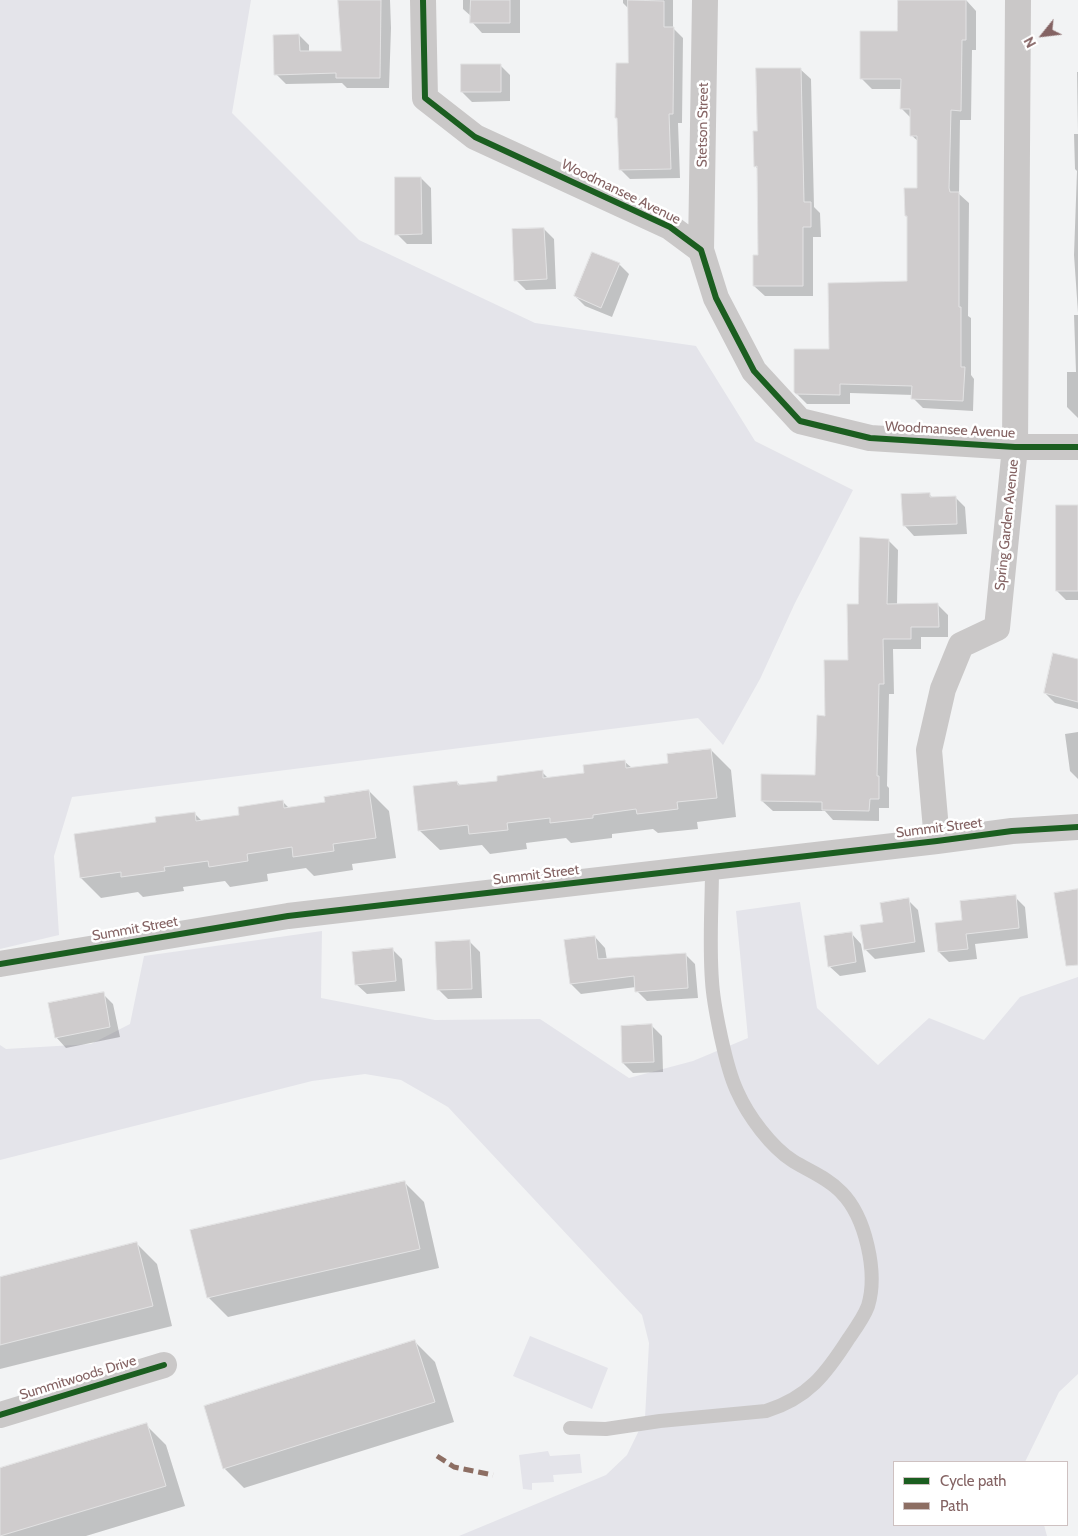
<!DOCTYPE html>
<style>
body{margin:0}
#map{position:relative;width:1078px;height:1536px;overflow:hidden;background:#f2f3f4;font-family:Cabin,sans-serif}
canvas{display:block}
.legend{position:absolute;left:893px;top:1461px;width:175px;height:65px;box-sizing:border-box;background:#fff;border:1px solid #cec1c1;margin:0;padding:6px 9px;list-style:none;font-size:15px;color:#846363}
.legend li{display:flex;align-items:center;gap:10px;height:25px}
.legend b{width:25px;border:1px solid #cec1c1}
.north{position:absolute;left:1018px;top:10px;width:50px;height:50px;-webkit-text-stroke:4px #fff;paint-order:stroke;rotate:241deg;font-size:14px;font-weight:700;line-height:20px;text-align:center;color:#846363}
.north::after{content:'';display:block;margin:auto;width:18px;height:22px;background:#846363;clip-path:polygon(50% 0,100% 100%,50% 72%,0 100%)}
</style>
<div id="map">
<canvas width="1078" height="1536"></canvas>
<ul class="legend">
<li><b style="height:6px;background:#1b5e20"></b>Cycle path</li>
<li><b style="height:6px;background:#8d6e63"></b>Path</li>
</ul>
<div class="north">N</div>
</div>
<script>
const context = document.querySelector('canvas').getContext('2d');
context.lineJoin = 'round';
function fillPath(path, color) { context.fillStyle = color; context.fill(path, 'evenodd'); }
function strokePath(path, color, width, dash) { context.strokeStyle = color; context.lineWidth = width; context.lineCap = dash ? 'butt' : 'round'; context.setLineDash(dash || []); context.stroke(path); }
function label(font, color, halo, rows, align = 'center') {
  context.font = font + ' Cabin,sans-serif'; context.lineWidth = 5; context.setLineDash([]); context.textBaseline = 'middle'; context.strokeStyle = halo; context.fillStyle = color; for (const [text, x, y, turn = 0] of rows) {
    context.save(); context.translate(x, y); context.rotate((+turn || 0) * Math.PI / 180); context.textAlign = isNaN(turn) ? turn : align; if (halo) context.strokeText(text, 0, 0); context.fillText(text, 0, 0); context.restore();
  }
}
fillPath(new Path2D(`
 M 0,0 L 251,0 L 232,113 L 359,240 L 535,323 L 696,346 L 755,441 L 853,490 L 795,603 L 760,679 L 723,745 L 698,718 L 72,797 L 54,856 L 59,935 L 0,949 Z
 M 800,902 L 817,1008 L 878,1065 L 929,1018 L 984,1040 L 1020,997 L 1078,977 L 1078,1374 L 1059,1392 L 1025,1462 L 894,1462 L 894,1525 L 1044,1525 L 1047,1536 L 459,1536 L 606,1475 L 627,1455 L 645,1418 L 649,1343 L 642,1315 L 448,1107 L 401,1080 L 365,1074 L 312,1081 L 0,1160 L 0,1045 L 6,1049 L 91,1044 L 130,1024 L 144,956 L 322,931 L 321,998 L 435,1020 L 540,1019 L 629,1078 L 693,1061 L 748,1038 L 736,911 Z
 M 530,1336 L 608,1368 L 592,1409 L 513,1376 Z
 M 548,1451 L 550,1456 L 580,1454 L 582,1473 L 553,1475 L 554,1482 L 532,1483 L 532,1490 L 523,1489 L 519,1455 Z`), '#e4e4ea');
fillPath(new Path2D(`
 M 340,0 L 390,0 L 391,28 L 389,88 L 347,88 L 342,83 L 286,84 L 276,74 L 299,35 L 309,45 L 309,52 L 342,52 Z
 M 463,0 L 520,0 L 520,33 L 482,33 L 472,22 L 472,17 L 463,9 Z
 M 623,0 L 673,0 L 673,28 L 683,38 L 682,123 L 678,123 L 680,178 L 630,179 L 620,169 L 629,64 L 629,9 L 623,3 Z
 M 899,0 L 966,0 L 976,11 L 976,50 L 972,50 L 971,120 L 960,120 L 959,194 L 969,203 L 968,316 L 971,318 L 971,375 L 974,379 L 973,411 L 923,408 L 913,398 L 913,395 L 850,393 L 850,404 L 807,404 L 795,392 L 830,350 L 908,282 L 908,218 L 906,216 L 918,189 L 919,142 L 911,135 L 911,118 L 902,109 L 902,89 L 872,89 L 862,79 L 899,32 Z
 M 500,65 L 510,75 L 510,101 L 472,102 L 462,92 Z
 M 800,69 L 811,79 L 814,207 L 820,213 L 821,237 L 813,237 L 813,296 L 765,296 L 754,286 L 759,257 L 758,169 L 755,166 L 759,132 Z
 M 1077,72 L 1078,72 L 1078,313 L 1074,255 L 1077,171 L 1075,169 L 1074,134 L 1078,134 Z
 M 421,178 L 431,188 L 432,244 L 407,244 L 397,234 Z
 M 544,229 L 554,239 L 556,289 L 526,290 L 516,280 Z
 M 619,264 L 629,274 L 612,317 L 585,306 L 575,296 Z
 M 1074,315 L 1078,315 L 1078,418 L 1067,407 L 1067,372 L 1076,372 Z
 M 929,494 L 933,498 L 955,497 L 965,507 L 967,534 L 914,536 L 904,525 Z
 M 1078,506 L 1078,600 L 1066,600 L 1057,591 Z
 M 888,540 L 898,550 L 897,605 L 938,605 L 948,615 L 948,637 L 921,637 L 921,649 L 893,649 L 894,694 L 889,694 L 887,786 L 889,788 L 889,808 L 879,808 L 879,821 L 833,820 L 825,811 L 773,811 L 762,801 L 816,776 L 826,717 L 849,661 L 860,605 Z
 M 1078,660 L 1078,709 L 1055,703 L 1045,693 Z
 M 1078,732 L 1078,779 L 1070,771 L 1065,734 Z
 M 711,750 L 731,770 L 736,817 L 697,822 L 698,829 L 658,833 L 653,829 L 612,834 L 612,838 L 571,843 L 566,838 L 526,843 L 527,849 L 490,854 L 482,845 L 440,850 L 420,831 L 457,782 L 461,786 L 499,782 L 542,772 L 549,779 L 585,774 L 625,762 L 632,768 L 670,764 Z
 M 369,791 L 389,811 L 396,858 L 352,864 L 353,870 L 314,876 L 306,868 L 267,874 L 268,881 L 230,887 L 225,881 L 183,887 L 184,891 L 143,897 L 138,892 L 101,898 L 81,878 L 157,823 L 194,813 L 203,822 L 240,816 L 283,802 L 289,808 L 326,803 Z
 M 1015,897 L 1025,907 L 1028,938 L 975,944 L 977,959 L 949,962 L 939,952 L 964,921 Z
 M 908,900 L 918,910 L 925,952 L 875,959 L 865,949 L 885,923 Z
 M 851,933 L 861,944 L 866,972 L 840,976 L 829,966 Z
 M 595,937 L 605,948 L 607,960 L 685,954 L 695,964 L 698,998 L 647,1001 L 637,991 L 636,987 L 581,994 L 571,984 Z
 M 470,942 L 480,952 L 482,998 L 448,999 L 438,989 Z
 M 392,949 L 402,959 L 405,991 L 367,994 L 356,984 Z
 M 103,994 L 113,1004 L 120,1037 L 66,1048 L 56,1037 Z
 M 652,1026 L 662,1036 L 663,1072 L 633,1073 L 623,1063 Z
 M 404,1182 L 424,1202 L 439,1268 L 228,1317 L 208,1297 Z
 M 137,1244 L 157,1264 L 172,1326 L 0,1369 L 0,1278 Z
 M 415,1342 L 435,1362 L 454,1422 L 244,1488 L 224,1468 Z
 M 146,1425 L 166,1445 L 185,1506 L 86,1536 L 0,1536 L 0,1469 Z`), '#0003');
const building = new Path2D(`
 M 338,0 L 381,0 L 380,78 L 336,78 L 336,73 L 274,75 L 273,35 L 299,34 L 300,51 L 341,51 Z
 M 471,0 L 510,0 L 510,23 L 470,23 Z
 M 628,0 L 664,1 L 664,27 L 674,27 L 673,114 L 669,114 L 671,169 L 619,170 L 617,118 L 615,118 L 616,63 L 628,63 Z
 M 898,0 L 966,0 L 966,40 L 962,40 L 961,111 L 951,110 L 949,188 L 950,192 L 959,192 L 959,307 L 961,307 L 961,367 L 965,367 L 963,401 L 911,399 L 912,386 L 840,384 L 840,395 L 796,394 L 794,392 L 794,349 L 829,349 L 828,283 L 907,281 L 907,216 L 905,216 L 904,188 L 917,188 L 917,136 L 910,136 L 910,109 L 900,109 L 901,79 L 860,79 L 860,31 L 897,31 Z
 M 461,64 L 501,64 L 501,92 L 461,92 Z
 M 756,68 L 801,68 L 804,202 L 811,202 L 811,227 L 803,227 L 803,286 L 753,286 L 753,255 L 758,255 L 757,166 L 754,167 L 753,131 L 757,131 Z
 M 395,177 L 421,177 L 422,234 L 395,235 Z
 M 544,228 L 547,279 L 514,281 L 512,229 Z
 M 592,252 L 620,263 L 601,308 L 574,296 Z
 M 930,493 L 930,497 L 956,496 L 957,524 L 903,526 L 901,494 Z
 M 1056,505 L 1078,505 L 1078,591 L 1056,591 Z
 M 860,537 L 889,539 L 887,604 L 938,603 L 939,627 L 911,627 L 911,639 L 883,639 L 884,684 L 879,684 L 877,776 L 879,776 L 879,799 L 870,799 L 869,811 L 822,810 L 822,802 L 761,801 L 761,774 L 815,775 L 817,715 L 825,716 L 824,660 L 848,660 L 847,604 L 858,604 Z
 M 1053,653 L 1078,659 L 1078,702 L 1044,693 Z
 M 711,749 L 717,798 L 677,802 L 678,809 L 637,814 L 636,809 L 593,815 L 593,818 L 550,823 L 550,818 L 507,823 L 508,830 L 469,834 L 468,825 L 418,831 L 413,786 L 457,781 L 458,785 L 497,781 L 497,776 L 543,770 L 543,778 L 584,773 L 583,765 L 625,760 L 626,768 L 668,763 L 667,754 Z
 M 369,790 L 376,838 L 333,844 L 334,851 L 293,857 L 292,847 L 247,854 L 248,861 L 209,867 L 208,861 L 164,867 L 165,871 L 121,877 L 121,872 L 80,878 L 74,834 L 156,822 L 155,817 L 195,812 L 196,821 L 239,815 L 238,807 L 283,800 L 284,808 L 325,802 L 324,797 Z
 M 1078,889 L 1078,965 L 1066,966 L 1054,893 Z
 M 1016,895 L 1019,928 L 966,934 L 968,949 L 938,952 L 935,923 L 962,920 L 960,901 Z
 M 909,898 L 915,942 L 864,950 L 860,925 L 883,922 L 880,903 Z
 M 852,932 L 856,962 L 828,967 L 824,936 Z
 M 595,936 L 598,959 L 686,953 L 688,988 L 635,992 L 634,976 L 570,984 L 564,940 Z
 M 470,940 L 472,989 L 437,990 L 435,942 Z
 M 393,948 L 396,981 L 355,985 L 352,952 Z
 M 104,992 L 110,1027 L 55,1038 L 48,1003 Z
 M 652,1024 L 654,1062 L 622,1063 L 621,1026 Z
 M 405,1181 L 420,1249 L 207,1298 L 190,1230 Z
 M 137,1242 L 153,1306 L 0,1345 L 0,1277 Z
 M 415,1340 L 435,1402 L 223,1469 L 204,1406 Z
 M 147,1423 L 166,1486 L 0,1536 L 0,1468 Z`);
fillPath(building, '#cfcccd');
strokePath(building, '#e2e2e3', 1);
strokePath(new Path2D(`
 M 570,1428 L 606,1429 L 660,1421 L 766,1411 C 808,1398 826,1374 849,1338 C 856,1328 864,1317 868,1306 C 878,1273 866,1217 841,1192 C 828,1178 809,1171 793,1161 C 771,1147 748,1116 737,1091 C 729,1074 725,1055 721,1037 C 717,1018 713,1000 712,981 C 709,943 712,905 712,867`), '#cac8c8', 14);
strokePath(new Path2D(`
 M 423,0 L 425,98 L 475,137 L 670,227 L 701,250 L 716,298 L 754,371 L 800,421 L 870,438 L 1015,447 L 1078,447
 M 701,250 L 705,0
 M 937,841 L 929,750 L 943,689 L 961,645 L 997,628 L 1015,447 L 1018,0
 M 0,964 L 288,916 L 937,841 L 1012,831 L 1078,827
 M 0,1415 L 164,1365`), '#cac8c8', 26);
strokePath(new Path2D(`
 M 437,1456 L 454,1467 L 493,1475`), '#8d6e63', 5, [10, 5]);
strokePath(new Path2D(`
 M 423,0 L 425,98 L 475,137 L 670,227 L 701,250 L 716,298 L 754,371 L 800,421 L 870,438 L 1015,447 L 1078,447
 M 0,964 L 288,916 L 937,841 L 1012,831 L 1078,827
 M 0,1415 L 164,1365`), '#1b5e20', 6);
label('14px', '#846363', '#fff', [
 ["Stetson Street",703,125,-89],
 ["Woodmansee Avenue",621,192,26],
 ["Woodmansee Avenue",950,430,3],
 ["Spring Garden Avenue",1007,525,-84],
 ["Summit Street",939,828,-7],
 ["Summit Street",536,875,-7],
 ["Summit Street",135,929,-10],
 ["Summitwoods Drive",78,1378,-17]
]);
</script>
